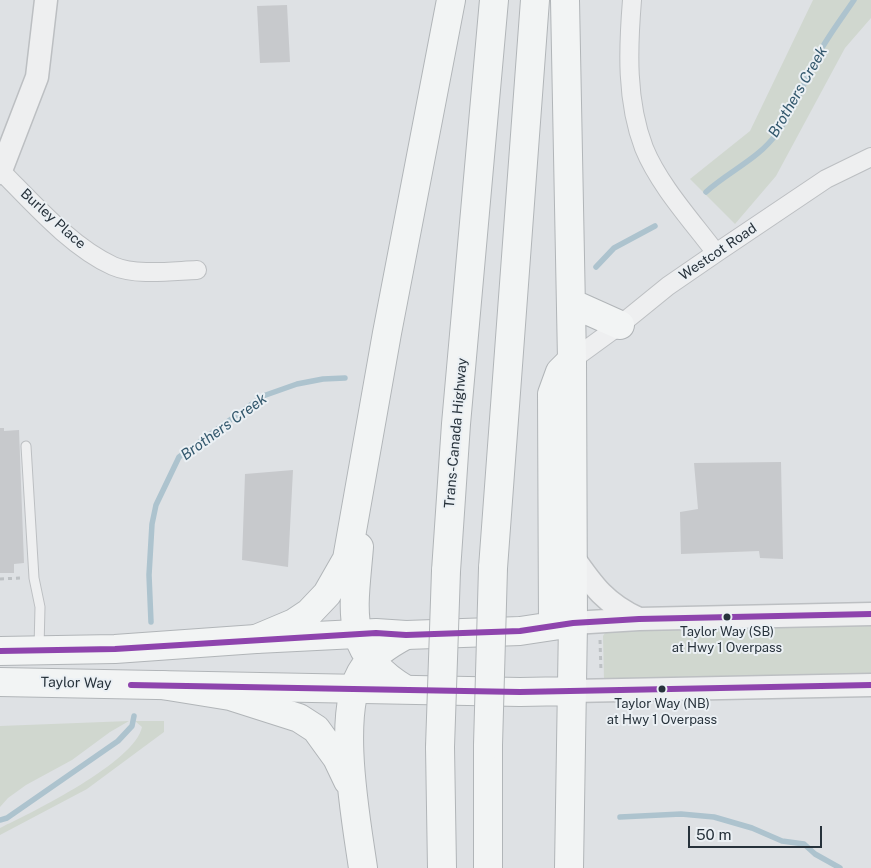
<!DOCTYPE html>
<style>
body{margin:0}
#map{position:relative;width:871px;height:868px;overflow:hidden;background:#dee1e4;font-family:"Public Sans",sans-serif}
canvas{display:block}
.scale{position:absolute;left:688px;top:826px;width:134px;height:22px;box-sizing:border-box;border:2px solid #27323b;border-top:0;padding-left:6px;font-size:15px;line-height:18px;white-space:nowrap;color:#27323b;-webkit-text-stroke:4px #ebf0f4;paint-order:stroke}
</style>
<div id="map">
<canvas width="871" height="868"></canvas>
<div class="scale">50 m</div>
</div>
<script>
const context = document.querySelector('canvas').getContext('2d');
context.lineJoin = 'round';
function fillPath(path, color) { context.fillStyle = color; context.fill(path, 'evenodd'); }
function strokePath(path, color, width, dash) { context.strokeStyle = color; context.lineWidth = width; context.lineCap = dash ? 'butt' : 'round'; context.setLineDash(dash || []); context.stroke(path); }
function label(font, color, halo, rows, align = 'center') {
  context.font = font + ' "Public Sans",sans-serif'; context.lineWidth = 4; context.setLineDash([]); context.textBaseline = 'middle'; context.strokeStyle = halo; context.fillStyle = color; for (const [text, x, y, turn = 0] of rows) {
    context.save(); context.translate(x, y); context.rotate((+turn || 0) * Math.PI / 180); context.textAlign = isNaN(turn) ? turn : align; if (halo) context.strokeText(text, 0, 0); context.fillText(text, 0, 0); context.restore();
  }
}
fillPath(new Path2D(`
 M 813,0 L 871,0 L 871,18 L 845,48 L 776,176 L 735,224 L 690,179 L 750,131 Z
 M 871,623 L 871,674 L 604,680 L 603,636 L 606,631 Z
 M 129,721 L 110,732 L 72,760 L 26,785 L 8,798 L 0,807 L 0,726 Z
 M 135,721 L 164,721 L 164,732 L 87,789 L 0,835 L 0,828 C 33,812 135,762 142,727 Z`), '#d0d7cf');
strokePath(new Path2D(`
 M 706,192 C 729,171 759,159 777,133 C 795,109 804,81 818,55 C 828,36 842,18 854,0
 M 596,267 L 614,248 L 655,226
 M 151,622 L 149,575 L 152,524 L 156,505 L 179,457 L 263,396 L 297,384 L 323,379 L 345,378
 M 620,817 L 681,814 L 714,817 L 752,828 L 782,841 L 804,844 L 815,854 L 840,868
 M 0,820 L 7,818 L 118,741 L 132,726 L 134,716`), '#adc3ce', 5.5);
fillPath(new Path2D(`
 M 287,5 L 290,62 L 260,63 L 257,6 Z
 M 0,428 L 4,428 L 4,431 L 19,430 L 24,563 L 14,564 L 14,573 L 0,573 Z
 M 781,462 L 783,559 L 760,558 L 759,551 L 681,554 L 680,512 L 698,509 L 694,463 Z
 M 293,470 L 288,567 L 242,560 L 245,474 Z`), '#c7c9cc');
const service = new Path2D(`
 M 26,446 L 34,578 L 40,607 L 39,648`);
const minor = new Path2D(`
 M 632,0 C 628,49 626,101 644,148 C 659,185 692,221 716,253
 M 1,171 C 33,203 71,247 113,266 C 136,276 172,271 197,270
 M 572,360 L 620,325 L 668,286 L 716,253 L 826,179 L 871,157`);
const tertiary = new Path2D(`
 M 0,173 L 37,77 L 46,0
 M 573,557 C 593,586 606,604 639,619
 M 573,623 L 639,619 L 871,614
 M 572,691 L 871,685`);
const trunk = new Path2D(`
 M 553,626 L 552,394 L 560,372 L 571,361
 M 0,651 L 115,649 L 256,639 L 376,633 L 406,635 L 520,631 L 573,623
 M 0,682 L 520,692 L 572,691
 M 569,868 L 573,623 L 572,360`);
const motorway = new Path2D(`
 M 565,0 L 572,360
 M 571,303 L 620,325
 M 359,547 C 354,610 342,651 405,689
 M 493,568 L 535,0
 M 446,571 L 456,424 L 494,0
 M 256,639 L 294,623 L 309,613 L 327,594 L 347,559 L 387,333 L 451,0
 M 162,685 L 230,696 L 299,718 L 316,729 L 337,758 L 348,781
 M 488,745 L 488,868
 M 440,747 L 442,868
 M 363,868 C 356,819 335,708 364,668 C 374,653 391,643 406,635`);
strokePath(service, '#bcbfc2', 11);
strokePath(minor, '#bcbfc2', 20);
strokePath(tertiary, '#bcbfc2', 25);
strokePath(trunk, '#b1b5b8', 30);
strokePath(motorway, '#b1b5b8', 30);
strokePath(new Path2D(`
 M 0,579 L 21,578
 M 600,640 L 601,672`), '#bdc1c4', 3, [4, 4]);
strokePath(service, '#eeeff0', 9);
strokePath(minor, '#eeeff0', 18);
strokePath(tertiary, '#eeeff0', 22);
strokePath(trunk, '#f2f4f4', 28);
strokePath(motorway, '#f2f4f4', 28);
const motorwayBridge = new Path2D(`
 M 488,745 L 493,568
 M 440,747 L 446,571`);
strokePath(motorwayBridge, '#b1b5b8', 30, []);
strokePath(motorwayBridge, '#f2f4f4', 28);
strokePath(new Path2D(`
 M 0,651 L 115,649 L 376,633 L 406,635 L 520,631 L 573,623 L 639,619 L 871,614
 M 131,685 L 520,692 L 871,685`), '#8e44ad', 6);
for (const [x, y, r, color] of [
 [727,617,4.5,"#27323b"],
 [662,689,4.5,"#27323b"]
]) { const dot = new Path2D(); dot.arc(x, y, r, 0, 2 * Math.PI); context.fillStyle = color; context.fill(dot); strokePath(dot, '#ebf0f4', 2); }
label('13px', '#27323b', '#ebf0f4', [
 ["Taylor Way (SB)",727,632],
 ["at Hwy 1 Overpass",727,648],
 ["Taylor Way (NB)",662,704],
 ["at Hwy 1 Overpass",662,720]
]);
label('14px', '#27323b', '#ebf0f4', [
 ["Burley Place",53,219,42],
 ["Westcot Road",718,252,-34],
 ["Trans-Canada Highway",456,433,-85],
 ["Taylor Way",76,683,1]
]);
label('italic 15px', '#33586d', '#ebf0f4', [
 ["Brothers Creek",798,92,-60],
 ["Brothers Creek",224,427,-36]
]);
</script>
